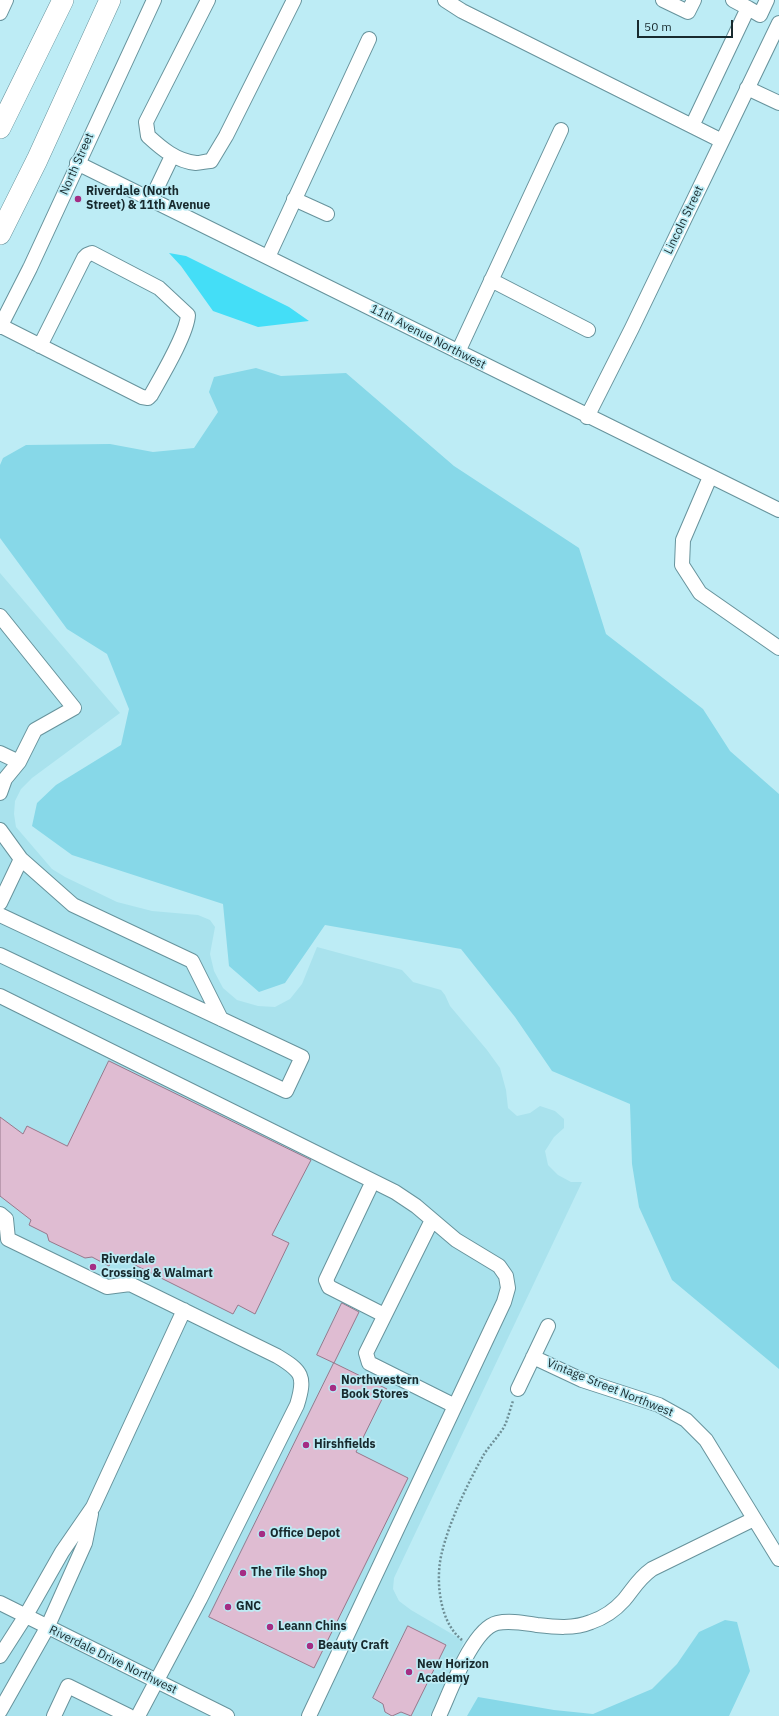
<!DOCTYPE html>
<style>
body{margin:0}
#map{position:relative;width:779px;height:1716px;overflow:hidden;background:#bdecf5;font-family:"IBM Plex Sans",sans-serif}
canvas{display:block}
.scale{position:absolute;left:637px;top:20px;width:96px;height:18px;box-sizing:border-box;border:2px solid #182a2e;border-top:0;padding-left:5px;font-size:12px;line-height:14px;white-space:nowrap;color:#182a2e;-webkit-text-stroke:3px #bdecf5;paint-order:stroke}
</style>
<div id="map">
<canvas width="779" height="1716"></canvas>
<div class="scale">50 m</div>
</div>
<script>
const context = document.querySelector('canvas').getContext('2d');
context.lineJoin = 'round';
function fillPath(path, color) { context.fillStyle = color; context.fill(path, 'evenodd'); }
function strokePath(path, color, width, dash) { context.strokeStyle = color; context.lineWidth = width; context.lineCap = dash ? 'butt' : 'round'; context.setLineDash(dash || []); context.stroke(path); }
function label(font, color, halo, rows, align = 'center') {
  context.font = font + ' "IBM Plex Sans",sans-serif'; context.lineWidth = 3.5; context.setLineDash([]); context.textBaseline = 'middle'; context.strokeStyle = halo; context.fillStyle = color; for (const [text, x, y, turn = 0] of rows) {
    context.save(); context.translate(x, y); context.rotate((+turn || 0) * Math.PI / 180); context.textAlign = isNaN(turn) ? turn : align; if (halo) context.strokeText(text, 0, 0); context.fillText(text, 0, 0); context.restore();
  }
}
fillPath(new Path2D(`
 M 0,573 L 120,713 L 32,778 L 21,789 L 15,801 L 14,814 L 16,827 L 52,869 L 65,877 L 117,902 L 152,911 L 198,915 L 210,920 L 215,927 L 210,954 L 214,971 L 223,988 L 237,1000 L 258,1006 L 275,1007 L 290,999 L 302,984 L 317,947 L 402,970 L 413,982 L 441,990 L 445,995 L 450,1006 L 487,1050 L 500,1068 L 506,1090 L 508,1108 L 517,1116 L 530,1113 L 540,1106 L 555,1111 L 564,1119 L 564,1128 L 554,1137 L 545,1151 L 548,1165 L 558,1175 L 571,1182 L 582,1182 L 394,1578 L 393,1589 L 399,1601 L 411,1610 L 464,1641 L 430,1716 L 0,1716 Z`), '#a9e2ed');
fillPath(new Path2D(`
 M 256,368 L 281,376 L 346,373 L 454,466 L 579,548 L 606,634 L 703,709 L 730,751 L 779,794 L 779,1369 L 672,1280 L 639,1207 L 632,1164 L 630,1104 L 552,1071 L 515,1017 L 461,949 L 325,925 L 285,983 L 259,992 L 229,966 L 223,904 L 72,855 L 32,826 L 37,803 L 56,785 L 121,745 L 129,709 L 107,654 L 67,629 L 0,538 L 0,465 L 3,458 L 26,445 L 110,444 L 153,452 L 194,448 L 218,412 L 209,392 L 214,377 Z
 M 725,1620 L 737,1622 L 750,1671 L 729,1716 L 467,1716 L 478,1697 L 554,1710 L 593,1714 L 652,1689 L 677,1664 L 699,1632 Z`), '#87d8e8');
fillPath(new Path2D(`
 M 169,253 L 186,256 L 289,307 L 309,321 L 258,327 L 213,311 L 181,266 Z`), '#44def7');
const building = new Path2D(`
 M 109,1061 L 311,1160 L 272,1235 L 289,1243 L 255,1314 L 238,1305 L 233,1314 L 115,1255 L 109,1266 L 92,1257 L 85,1258 L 49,1241 L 47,1234 L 29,1225 L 31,1220 L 0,1196 L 0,1117 L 23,1134 L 27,1126 L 67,1146 Z
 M 342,1303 L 359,1312 L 334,1363 L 317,1355 Z
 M 334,1363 L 387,1389 L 356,1452 L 408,1478 L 314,1668 L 209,1617 Z
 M 408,1626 L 446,1645 L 411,1716 L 401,1712 L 392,1716 L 385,1712 L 383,1704 L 373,1698 Z`);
fillPath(building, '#dfbcd2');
strokePath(building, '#98788c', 1);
const minor = new Path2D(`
 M 208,0 L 146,122 L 148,136 C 161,148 176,161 196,163 C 201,163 206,161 211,161 L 226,136 L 294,0
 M 445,0 L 462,11 L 722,141
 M 663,0 L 688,12 L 694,0
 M 733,0 L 748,8
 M 0,13 L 6,0
 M 747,88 L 779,103
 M 692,126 L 748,8 L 760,15 L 767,0
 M 77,163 L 779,510
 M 294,199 L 327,214
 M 151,200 L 172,156
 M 268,257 L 369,39
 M 491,280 L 588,330
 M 1,326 L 142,397 L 148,398 L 151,395 C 161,377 187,334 188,315 L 159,288 L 92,253 L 87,255 L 84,258 L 40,346
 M 0,327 L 30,268 L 154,0
 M 458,352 L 561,130
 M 587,417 L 632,328 L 779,23
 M 710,477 L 683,540 L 682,565 L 700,593 L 779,648
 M 0,616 L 74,708 L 35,730 L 19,762 L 5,779 L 0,793
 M 0,753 L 19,762
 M 0,830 L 21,859
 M 0,903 L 21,859 L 73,905 L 192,961 L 221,1019
 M 0,915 L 302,1057 L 286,1091 L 0,955
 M 0,996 L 395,1192 L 416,1206 L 456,1240 L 499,1266 L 506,1276 L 508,1288 L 504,1302 L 309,1716
 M 373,1181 L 326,1280 L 329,1287 L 384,1315
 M 0,1214 L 6,1219 L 8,1239 L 107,1287 L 130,1284 L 277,1356 C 302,1371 306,1376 297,1405 L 200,1599 L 138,1716
 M 432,1220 L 366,1353 L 369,1363 L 455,1406
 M 533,1357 L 582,1380 L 659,1405 L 686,1420 L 706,1440 L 779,1559
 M 518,1389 L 548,1326
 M 0,1603 L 227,1716
 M 0,1656 L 25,1617 L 62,1552 L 93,1507 L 184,1310
 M 0,1711 L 47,1628 L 85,1543 L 91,1514
 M 54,1716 L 68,1686 L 129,1716
 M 439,1716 C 450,1693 472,1629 497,1623 C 510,1620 524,1623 537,1625 C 555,1627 574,1629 591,1622 C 603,1618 615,1610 624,1600 C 634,1588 638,1579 652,1569 L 754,1519`);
const highway = new Path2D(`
 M 0,128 L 63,0
 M 0,234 L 37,160 L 110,0`);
strokePath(minor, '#67939c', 16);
strokePath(highway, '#67939c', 22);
strokePath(new Path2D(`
 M 462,1640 C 439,1622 435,1579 442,1552 C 450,1520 467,1485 483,1456 C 489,1446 498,1437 504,1427 C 508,1419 510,1409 513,1401`), '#6e8f96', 2.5, [2, 2]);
strokePath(minor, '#fff', 14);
strokePath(highway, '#fff', 21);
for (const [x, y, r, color] of [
 [78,199,4,"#a42d84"],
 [93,1267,4,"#a42d84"],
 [333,1388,4,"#a42d84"],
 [306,1445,4,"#a42d84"],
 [262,1534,4,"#a42d84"],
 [243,1573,4,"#a42d84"],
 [228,1607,4,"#a42d84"],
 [270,1627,4,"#a42d84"],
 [310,1646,4,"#a42d84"],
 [409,1672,4,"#a42d84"]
]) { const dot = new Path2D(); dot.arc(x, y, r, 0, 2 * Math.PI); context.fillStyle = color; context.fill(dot); strokePath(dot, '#bdecf5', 1.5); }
label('12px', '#182a2e', '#bdecf5', [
 ["North Street",77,164,-66],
 ["Lincoln Street",684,220,-64],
 ["11th Avenue Northwest",428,337,27],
 ["Vintage Street Northwest",610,1388,22],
 ["Riverdale Drive Northwest",113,1660,26]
]);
label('bold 12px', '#182a2e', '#bdecf5', [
 ["Riverdale (North",86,192],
 ["Street) & 11th Avenue",86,206],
 ["Riverdale",101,1260],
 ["Crossing & Walmart",101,1274],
 ["Northwestern",341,1381],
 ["Book Stores",341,1395],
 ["Hirshfields",314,1445],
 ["Office Depot",270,1534],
 ["The Tile Shop",251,1573],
 ["GNC",236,1607],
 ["Leann Chins",278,1627],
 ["Beauty Craft",318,1646],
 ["New Horizon",417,1665],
 ["Academy",417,1679]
], 'left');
</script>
